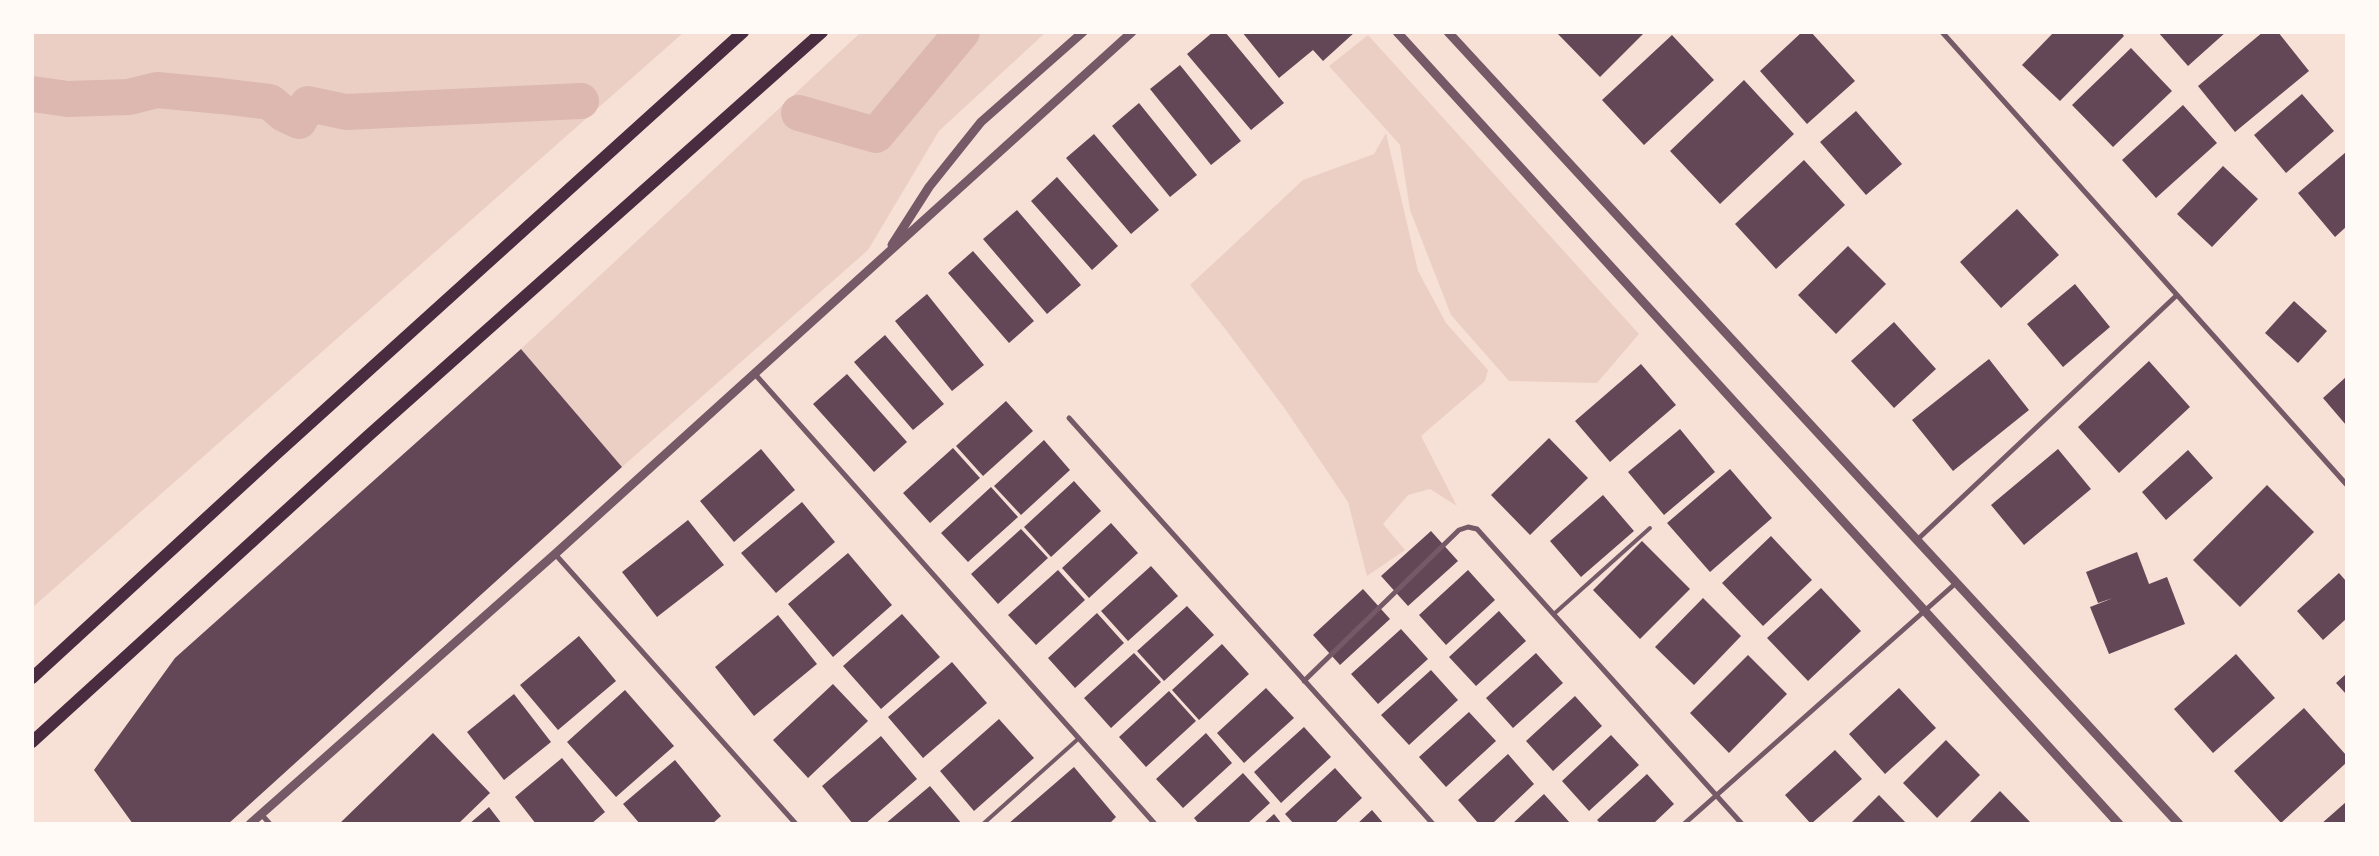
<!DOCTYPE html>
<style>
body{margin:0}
#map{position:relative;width:2379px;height:856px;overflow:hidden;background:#f7e1d7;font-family:Quicksand,sans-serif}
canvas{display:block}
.frame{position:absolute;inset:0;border:34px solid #fffaf5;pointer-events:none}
</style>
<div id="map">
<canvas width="2379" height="856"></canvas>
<div class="frame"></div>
</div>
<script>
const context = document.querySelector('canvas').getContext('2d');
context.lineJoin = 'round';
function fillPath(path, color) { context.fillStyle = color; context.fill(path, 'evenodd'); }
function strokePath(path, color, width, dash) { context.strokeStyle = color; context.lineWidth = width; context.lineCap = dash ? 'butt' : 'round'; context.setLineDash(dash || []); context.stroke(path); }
fillPath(new Path2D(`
 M 33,32 L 683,32 L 683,33 L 33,607 Z
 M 860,33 L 1045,33 L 939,131 L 868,250 L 622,467 L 521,349 Z
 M 1368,35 L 1639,334 L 1597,383 L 1509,381 L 1451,315 L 1410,210 L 1400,145 L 1329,66 Z
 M 1386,133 L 1418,271 L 1446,323 L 1488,370 L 1485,381 L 1421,436 L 1457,506 L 1430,489 L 1408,495 L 1383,524 L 1405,550 L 1367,576 L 1348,502 L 1285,409 L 1226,330 L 1190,285 L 1303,180 L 1374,154 Z`), '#ebcfc5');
strokePath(new Path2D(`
 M 32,94 L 68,99 L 129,97 L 157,90 L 221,96 L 270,102 L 284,114 L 299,121 L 308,104 L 346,112 L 581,101
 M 799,113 L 876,135 L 962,32`), '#dcb8b0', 36);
fillPath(new Path2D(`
 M 1213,32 L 1225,32 L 1284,103 L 1251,130 L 1187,54 Z
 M 1242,32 L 1355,32 L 1323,61 L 1313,50 L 1279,78 Z
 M 1556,32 L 1645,32 L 1600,77 Z
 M 1802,32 L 1811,32 L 1855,81 L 1807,124 L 1760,71 Z
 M 2054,32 L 2121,32 L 2124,36 L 2060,101 L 2022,65 Z
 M 2158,32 L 2226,32 L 2188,66 Z
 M 2263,32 L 2278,32 L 2309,71 L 2235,132 L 2198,86 Z
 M 1672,35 L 1714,80 L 1644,145 L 1602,100 Z
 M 2131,48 L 2172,91 L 2113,147 L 2072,105 Z
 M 1180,65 L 1241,141 L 1211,165 L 1150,89 Z
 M 1744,80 L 1794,134 L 1720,204 L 1670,151 Z
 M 2302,94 L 2334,131 L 2286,173 L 2254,135 Z
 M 1139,103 L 1197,175 L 1170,197 L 1112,126 Z
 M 2183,105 L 2217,143 L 2156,198 L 2122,160 Z
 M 1856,111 L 1902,164 L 1866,195 L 1820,142 Z
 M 1094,134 L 1159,210 L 1131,234 L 1066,158 Z
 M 2346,152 L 2346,227 L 2335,237 L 2298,193 Z
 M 1804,160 L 1845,205 L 1776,269 L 1735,224 Z
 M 2223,166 L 2258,199 L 2212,247 L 2177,214 Z
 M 1057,177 L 1118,246 L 1092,270 L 1031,201 Z
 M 2017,209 L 2059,255 L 2001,308 L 1960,262 Z
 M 1017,210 L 1081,285 L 1047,314 L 983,239 Z
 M 1848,246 L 1886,284 L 1836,334 L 1798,295 Z
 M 973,251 L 1034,321 L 1009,343 L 948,273 Z
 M 2075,284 L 2110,327 L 2063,367 L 2027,324 Z
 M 927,294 L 984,365 L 952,391 L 895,321 Z
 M 2294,301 L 2327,331 L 2298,363 L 2265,333 Z
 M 1894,322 L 1936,369 L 1894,408 L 1851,361 Z
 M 885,335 L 944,404 L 913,430 L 854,362 Z
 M 521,349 L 622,467 L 228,824 L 133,824 L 94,770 L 175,658 Z
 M 1989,359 L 2029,410 L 1953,471 L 1912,420 Z
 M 2149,361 L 2190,407 L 2119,473 L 2078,427 Z
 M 1641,364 L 1676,405 L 1610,462 L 1575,421 Z
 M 847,374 L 907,442 L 874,472 L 813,404 Z
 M 2346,377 L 2346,425 L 2323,398 Z
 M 1006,401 L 1033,431 L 983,476 L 956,446 Z
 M 1680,429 L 1715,472 L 1664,515 L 1628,472 Z
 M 1549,438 L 1588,478 L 1530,535 L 1491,495 Z
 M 1044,440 L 1070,470 L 1021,515 L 994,486 Z
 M 953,448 L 980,478 L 930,523 L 903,493 Z
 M 761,449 L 795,490 L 734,542 L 700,501 Z
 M 2058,449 L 2091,489 L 2024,545 L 1991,505 Z
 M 2188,450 L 2213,478 L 2166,520 L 2142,492 Z
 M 1730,469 L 1772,518 L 1710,572 L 1667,523 Z
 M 1074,481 L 1101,511 L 1051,557 L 1024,527 Z
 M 2267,485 L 2314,532 L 2240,607 L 2193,560 Z
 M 991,487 L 1018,517 L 968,562 L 941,533 Z
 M 1603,495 L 1634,531 L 1581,577 L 1550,541 Z
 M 802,502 L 835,542 L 776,593 L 741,553 Z
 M 688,520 L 724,565 L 657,617 L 622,572 Z
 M 1111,523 L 1138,553 L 1089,598 L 1062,568 Z
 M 1021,529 L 1048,558 L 998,604 L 971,574 Z
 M 1431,531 L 1458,561 L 1408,606 L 1381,576 Z
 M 1771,536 L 1812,580 L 1763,626 L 1722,583 Z
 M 1642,541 L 1690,589 L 1640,639 L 1593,590 Z
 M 2137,552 L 2149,584 L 2167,577 L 2185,624 L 2109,654 L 2090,607 L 2113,598 L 2098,603 L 2086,572 Z
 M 848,553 L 892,605 L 833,657 L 788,604 Z
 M 1151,566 L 1178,596 L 1128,641 L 1101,611 Z
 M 1058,570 L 1085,600 L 1036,645 L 1008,615 Z
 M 1468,570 L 1495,600 L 1446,645 L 1419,615 Z
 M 2339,573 L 2346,581 L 2346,619 L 2323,640 L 2297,611 Z
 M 1821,588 L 1861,631 L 1808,681 L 1767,638 Z
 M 1363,589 L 1390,619 L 1340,665 L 1313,635 Z
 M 1703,598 L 1741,636 L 1694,685 L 1655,647 Z
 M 1187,606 L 1214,635 L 1164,681 L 1137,651 Z
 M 1499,611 L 1526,641 L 1476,686 L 1449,657 Z
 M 1097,613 L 1124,643 L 1075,688 L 1048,658 Z
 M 902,614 L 940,657 L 881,709 L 843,666 Z
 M 778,615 L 817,664 L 754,716 L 715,667 Z
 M 1401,629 L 1428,659 L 1378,704 L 1351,674 Z
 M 579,636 L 616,681 L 558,730 L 520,685 Z
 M 1222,644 L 1249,674 L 1199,720 L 1172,690 Z
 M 1134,653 L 1161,682 L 1111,728 L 1084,698 Z
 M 1536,653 L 1563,683 L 1513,728 L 1486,698 Z
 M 2236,654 L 2275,698 L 2213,753 L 2174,709 Z
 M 1748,655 L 1787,694 L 1729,753 L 1690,713 Z
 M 952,662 L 987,703 L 923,758 L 888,717 Z
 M 1431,670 L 1458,700 L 1409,745 L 1381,715 Z
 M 2346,674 L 2346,694 L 2336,683 Z
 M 833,684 L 868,721 L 808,778 L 773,740 Z
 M 1266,688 L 1294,718 L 1244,763 L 1217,733 Z
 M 1899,688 L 1936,728 L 1885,774 L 1849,734 Z
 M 625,690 L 674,746 L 616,797 L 567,742 Z
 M 1169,691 L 1196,721 L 1146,767 L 1119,737 Z
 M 514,694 L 551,742 L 504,780 L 467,732 Z
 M 1575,696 L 1602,726 L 1553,771 L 1526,741 Z
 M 2304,708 L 2346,755 L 2346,763 L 2281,823 L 2234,771 Z
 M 1469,712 L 1496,741 L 1446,787 L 1419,757 Z
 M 999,719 L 1034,758 L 974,811 L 940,771 Z
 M 1304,727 L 1331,757 L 1281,803 L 1254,772 Z
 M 433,733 L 490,793 L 458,824 L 339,824 Z
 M 1206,733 L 1232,763 L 1183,808 L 1156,779 Z
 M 1611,735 L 1639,765 L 1589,811 L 1562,781 Z
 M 881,736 L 917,779 L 865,824 L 853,824 L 822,786 Z
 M 1946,740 L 1980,775 L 1937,818 L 1903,783 Z
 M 1835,750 L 1862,779 L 1811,824 L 1785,795 Z
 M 1508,754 L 1534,784 L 1492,824 L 1479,824 L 1458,800 Z
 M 562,758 L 605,812 L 591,824 L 536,824 L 515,797 Z
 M 675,760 L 721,816 L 712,824 L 640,824 L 623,804 Z
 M 1074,767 L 1116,817 L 1109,824 L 1008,824 Z
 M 1335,768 L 1362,798 L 1334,824 L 1294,824 L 1285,814 Z
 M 1243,773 L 1270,803 L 1247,824 L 1199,824 L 1194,818 Z
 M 1647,774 L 1674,804 L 1653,824 L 1601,824 L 1597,820 Z
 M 930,786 L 962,824 L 885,824 Z
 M 2000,791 L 2032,824 L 1968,824 Z
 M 1544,794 L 1571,824 L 1512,824 Z
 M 1879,795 L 1907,824 L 1850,824 Z
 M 2346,802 L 2346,824 L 2321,824 Z
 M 489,807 L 502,824 L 469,824 Z
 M 1372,810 L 1384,824 L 1357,824 Z
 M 1274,814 L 1282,824 L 1263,824 Z`), '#644757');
strokePath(new Path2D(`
 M 1555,613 L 1650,528
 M 983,824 L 1078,739`), '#755966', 4);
strokePath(new Path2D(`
 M 1942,32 L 2346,484
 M 754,373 L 1155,824
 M 1069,418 L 1433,824
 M 1917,540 L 2177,295
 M 555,554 L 796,824
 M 1304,681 L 1459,530 L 1468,527 L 1477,529 L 1742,824
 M 261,814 L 270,824
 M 1684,824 L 1956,583`), '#755966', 5);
strokePath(new Path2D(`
 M 1397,32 L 2119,824
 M 1448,32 L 2179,824
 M 892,245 L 929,187 L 981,122 L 1083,32
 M 250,824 L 555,554 L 1132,32`), '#755966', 9);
strokePath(new Path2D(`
 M 32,678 L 275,455 L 743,32
 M 32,742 L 368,436 L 822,32`), '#4a2c40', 12);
</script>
